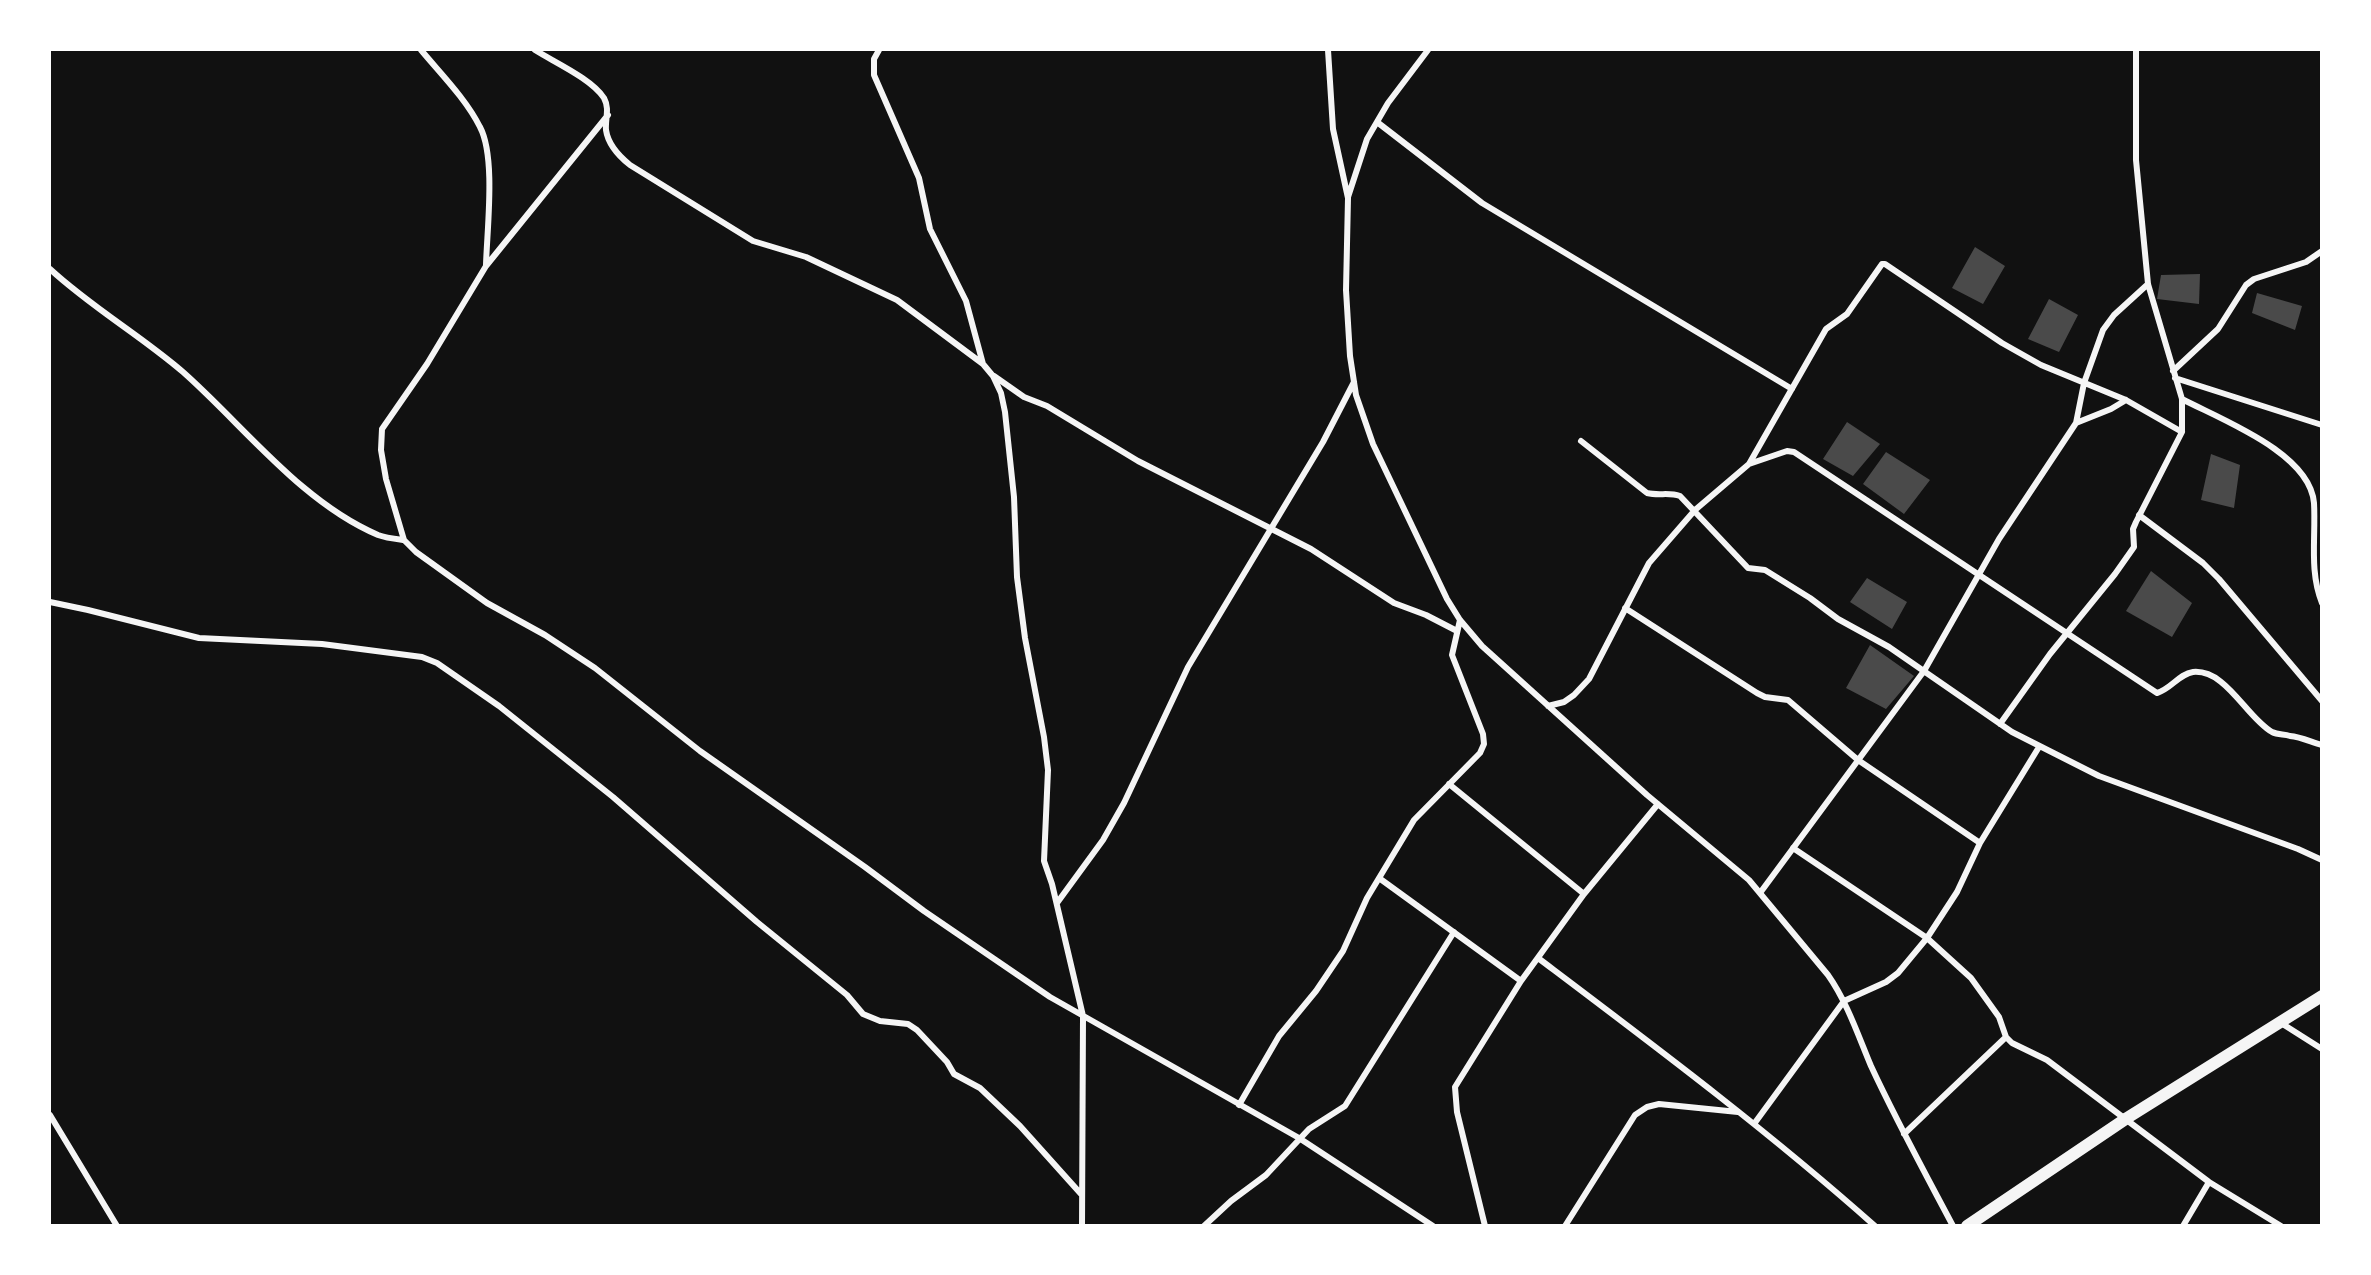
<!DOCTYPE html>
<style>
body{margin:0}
#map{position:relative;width:2371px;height:1275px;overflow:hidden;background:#111;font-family:"Golos Text",sans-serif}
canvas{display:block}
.frame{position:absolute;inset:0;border:51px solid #fff;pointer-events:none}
</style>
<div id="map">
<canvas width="2371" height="1275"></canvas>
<div class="frame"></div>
</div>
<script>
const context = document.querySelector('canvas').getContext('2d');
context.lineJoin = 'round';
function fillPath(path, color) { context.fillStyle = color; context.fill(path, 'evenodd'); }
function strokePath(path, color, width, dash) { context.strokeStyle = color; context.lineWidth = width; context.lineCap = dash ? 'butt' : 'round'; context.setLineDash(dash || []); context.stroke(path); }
fillPath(new Path2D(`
 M 1975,247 L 2005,266 L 1983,304 L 1952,288 Z
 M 2200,274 L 2199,304 L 2157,299 L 2161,275 Z
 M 2257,293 L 2302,306 L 2295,330 L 2252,313 Z
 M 2049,299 L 2078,315 L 2059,352 L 2028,339 Z
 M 1847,422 L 1880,444 L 1853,476 L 1823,459 Z
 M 1886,452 L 1930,480 L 1904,514 L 1863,484 Z
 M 2211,454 L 2240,465 L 2234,508 L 2201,500 Z
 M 2151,571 L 2192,603 L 2172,637 L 2126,611 Z
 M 1867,578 L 1907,602 L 1892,629 L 1850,602 Z
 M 1870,645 L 1914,676 L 1886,709 L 1846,688 Z`), '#4a4a4a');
strokePath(new Path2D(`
 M 421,50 C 441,74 466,99 480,127 C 496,157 487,229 486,265
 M 535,50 C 554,62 592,79 604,98 C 610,109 605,119 606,130 C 608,144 620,157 630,165 L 753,241 L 806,257 L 897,300 L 983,364
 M 879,50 L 874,59 L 874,75 L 919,178 L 930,229 L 966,301 L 983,364 L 993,376 L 1001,393 L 1005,412 L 1014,497 L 1017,577 L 1025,638 L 1044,737 L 1048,770 L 1044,861 L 1052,884 L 1083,1016 L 1082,1226
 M 1328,50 L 1333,129 L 1348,198 L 1346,290 L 1350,356 L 1356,395 L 1373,444 L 1447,599 L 1460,620 L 1482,646 L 1647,795 L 1749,880 L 1828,975 C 1847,1002 1858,1035 1871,1066 C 1896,1120 1925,1173 1953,1226
 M 608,115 L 486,266 L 427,364 L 382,429 L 381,450 L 386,479 L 404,540 L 416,552 L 487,603 L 545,635 L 595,668 L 700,751 L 865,867 L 924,911 L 1050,997 L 1299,1138 L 1433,1226
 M 1377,122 L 1482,203 L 1792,389
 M 1348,197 L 1367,139 L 1388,103 L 1428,50
 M 50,269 C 91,307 140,335 183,372 C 244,426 301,502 378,535 C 386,538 396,539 404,540
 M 2173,371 L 2218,329 L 2246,285 L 2254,279 L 2306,262 L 2322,251
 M 994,376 L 1024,397 L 1047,406 L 1138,461 L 1311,549 L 1394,603 L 1426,615 L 1457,631
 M 2175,378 L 2322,425
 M 2182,399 C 2222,420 2310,453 2314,503 C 2316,537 2309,571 2322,603
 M 2076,423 L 2111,409 L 2126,400
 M 1581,441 L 1647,493 C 1659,496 1669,492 1680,496 L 1748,568 L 1765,570 L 1810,598 L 1838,619 L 1889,647 L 2012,732 L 2099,776 L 2298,849 L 2322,860
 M 1749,464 L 1787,451 L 1794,452 L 2157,693 C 2171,689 2179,674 2193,672 C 2226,669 2246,717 2272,732 C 2278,735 2284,734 2290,736 C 2301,737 2311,742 2322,745
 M 2139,515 L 2203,563 L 2219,579 L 2322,701
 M 50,602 L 88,610 L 199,638 L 322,644 L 422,657 L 437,663 L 499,706 L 613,797 L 757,922 L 847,995 L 863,1014 L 880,1021 L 908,1024 L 917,1030 L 947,1062 L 954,1074 L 980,1088 L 1020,1126 L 1081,1194
 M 1625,608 L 1757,693 L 1765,697 L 1788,700 L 1858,760 L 1980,843
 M 1548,706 L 1564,702 L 1574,695 L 1589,679 L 1649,563 L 1695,510 L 1749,464 L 1826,329 L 1847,314 L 1882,264 L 1885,264 L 2002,343 L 2041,365 L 2126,400 L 2182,432
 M 2000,724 L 2050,654 L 2115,574 L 2134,547 L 2133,529 L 2136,522 L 2182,432 L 2182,399 L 2148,284 L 2136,160 L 2136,50
 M 1449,784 L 1584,894
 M 1793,848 L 1927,938 L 1971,978 L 1999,1017 L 2006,1037 L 2012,1043 L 2047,1060 L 2209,1182 L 2281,1226
 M 1379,878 L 1521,981
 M 1760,893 L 1924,671 L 1999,539 L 2076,423 L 2084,383 L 2103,330 L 2114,315 L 2148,284
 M 1057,903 L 1103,840 L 1124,803 L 1188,667 L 1323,442 L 1354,382
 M 1538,958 C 1652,1044 1767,1130 1875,1226
 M 2281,1023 L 2322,1049
 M 1239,1105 L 1279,1036 L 1316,991 L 1343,951 L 1367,898 L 1414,820 L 1480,753 L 1484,744 L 1483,734 L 1452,655 L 1460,620
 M 50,1115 L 117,1226
 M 1754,1124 L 1844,1001 L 1886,982 L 1898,973 L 1927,938 L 1957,892 L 1980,843 L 2039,747
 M 1904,1134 L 2006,1037
 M 1204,1226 L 1231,1201 L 1266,1175 L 1309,1129 L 1345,1106 L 1454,932
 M 1485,1226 L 1457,1112 L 1455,1087 L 1521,981 L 1584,894 L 1658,804
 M 1565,1226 L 1635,1115 L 1647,1107 L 1659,1104 L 1738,1112
 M 2183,1226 L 2209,1182`), '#f5f5f5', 6);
strokePath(new Path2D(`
 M 1967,1226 L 2127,1118 L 2322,996`), '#f5f5f5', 12);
</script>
